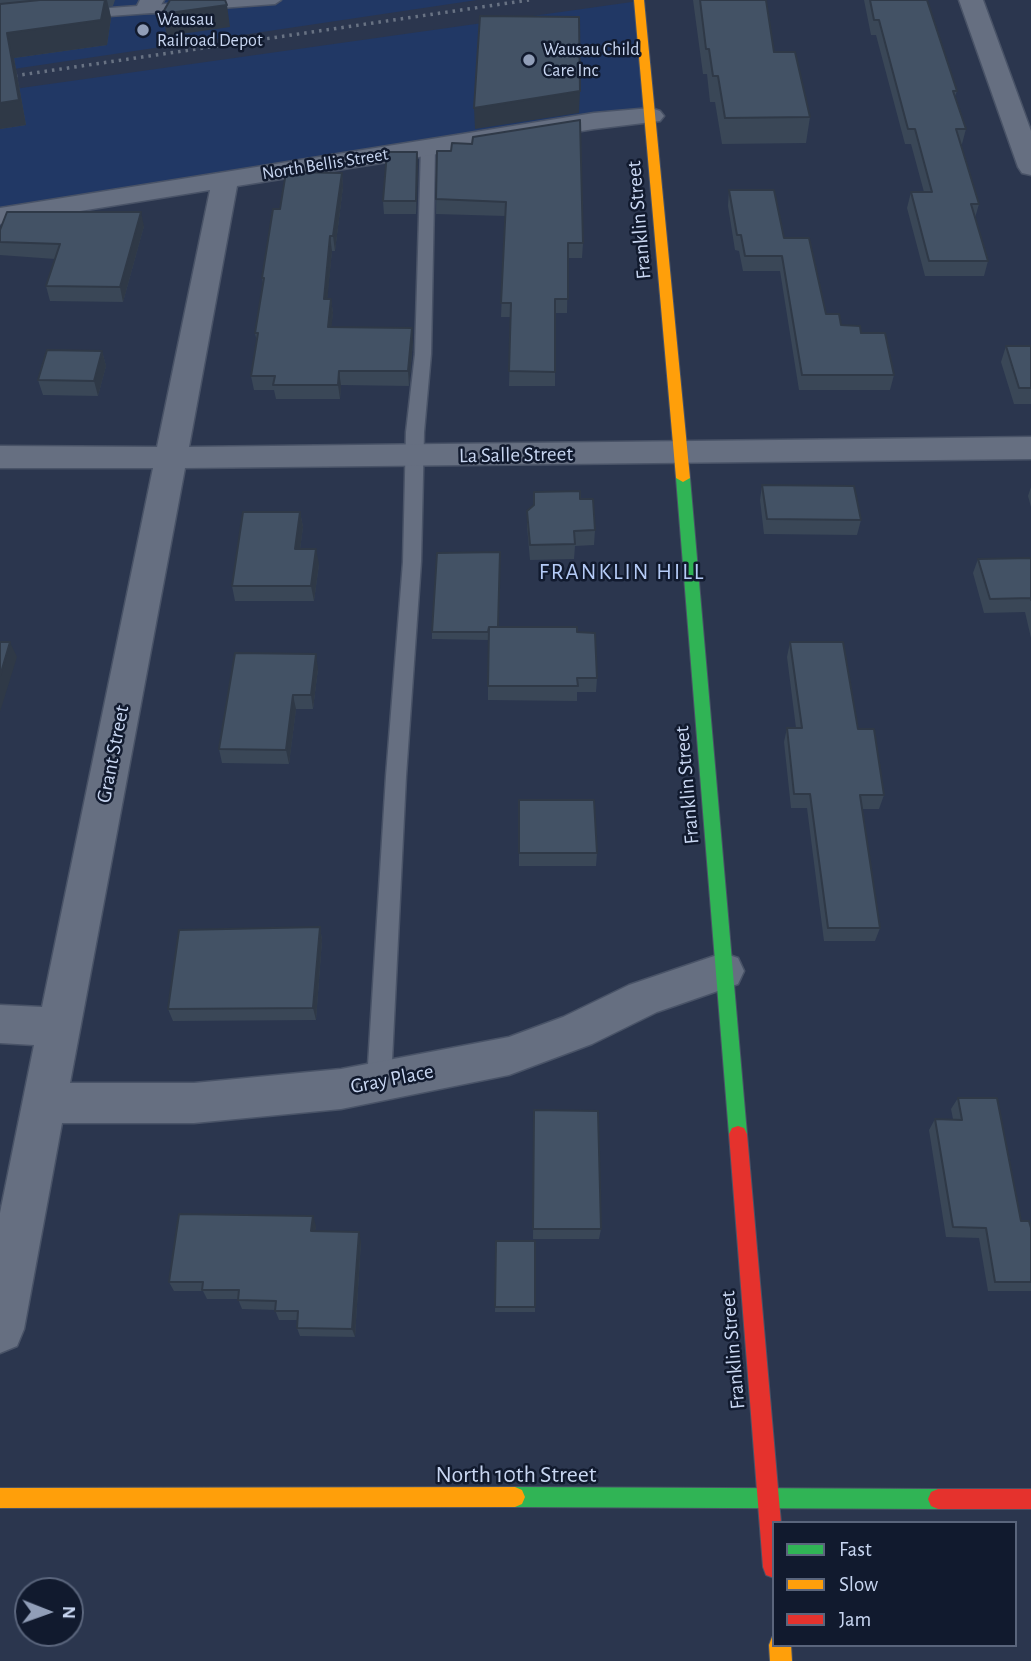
<!DOCTYPE html>
<style>
body{margin:0}
#map{position:relative;width:1031px;height:1661px;overflow:hidden;background:#2b364e;font-family:"Alegreya Sans",sans-serif}
canvas{display:block}
.legend{position:absolute;left:772px;top:1521px;width:245px;height:126px;box-sizing:border-box;background:#111a2e;border:2px solid #5a657c;margin:0;padding:9px 12px;list-style:none;font-size:21px;color:#c8d6f1}
.legend li{display:flex;align-items:center;gap:14px;height:35px}
.legend b{width:35px;border:2px solid #5a657c}
.north{position:absolute;left:14px;top:1577px;width:70px;height:70px;box-sizing:border-box;background:#111a2e;border:2px solid #5a657c;border-radius:50%;rotate:91deg;font-size:19px;font-weight:700;line-height:28px;text-align:center;color:#c8d6f1}
.north::after{content:'';display:block;margin:auto;width:24px;height:32px;background:#919eb8;clip-path:polygon(50% 0,100% 100%,50% 72%,0 100%)}
</style>
<div id="map">
<canvas width="1031" height="1661"></canvas>
<ul class="legend">
<li><b style="height:9px;background:#30b455"></b>Fast</li>
<li><b style="height:9px;background:#ff9f0a"></b>Slow</li>
<li><b style="height:9px;background:#e5322d"></b>Jam</li>
</ul>
<div class="north">N</div>
</div>
<script>
const context = document.querySelector('canvas').getContext('2d');
context.lineJoin = 'round';
function fillPath(path, color) { context.fillStyle = color; context.fill(path, 'evenodd'); }
function strokePath(path, color, width, dash) { context.strokeStyle = color; context.lineWidth = width; context.lineCap = dash ? 'butt' : 'round'; context.setLineDash(dash || []); context.stroke(path); }
function label(font, color, halo, rows, align = 'center') {
  context.font = font + ' "Alegreya Sans",sans-serif'; context.lineWidth = 5; context.setLineDash([]); context.textBaseline = 'middle'; context.strokeStyle = halo; context.fillStyle = color; for (const [text, x, y, turn = 0] of rows) {
    context.save(); context.translate(x, y); context.rotate((+turn || 0) * Math.PI / 180); context.textAlign = isNaN(turn) ? turn : align; if (halo) context.strokeText(text, 0, 0); context.fillText(text, 0, 0); context.restore();
  }
}
fillPath(new Path2D(`
 M 0,0 L 477,0 L 0,71 Z
 M 639,1 L 651,116 L 0,216 L 0,91 Z`), '#213865');
const lane = new Path2D(`
 M 222,0 L 281,0 L 275,4 L 82,18 L 76,14 L 82,10 Z
 M 428,144 L 435,148 L 431,354 L 424,432 L 421,562 L 406,776 L 391,1081 L 387,1089 L 379,1092 L 371,1089 L 367,1081 L 386,776 L 403,562 L 406,432 L 415,354 L 421,148 Z`);
const street = new Path2D(`
 M 140,0 L 164,0 L 156,13 L 140,13 L 136,8 Z
 M 959,0 L 983,0 L 1031,131 L 1031,175 L 1022,173 L 1018,167 Z
 M 651,108 L 660,111 L 664,116 L 660,121 L 594,129 L 237,186 L 189,447 L 1031,437 L 1031,459 L 185,468 L 70,1083 L 194,1083 L 341,1069 L 509,1037 L 563,1017 L 629,985 L 723,953 L 738,958 L 744,971 L 738,984 L 657,1012 L 592,1044 L 509,1075 L 341,1109 L 194,1123 L 62,1123 L 24,1329 L 17,1346 L 0,1353 L 0,1213 L 34,1045 L 0,1043 L 0,1005 L 42,1007 L 153,468 L 0,468 L 0,446 L 157,447 L 210,190 L 0,224 L 0,208 L 594,113 Z`);
const fast = new Path2D(`
 M 683,474 L 690,478 L 747,1134 L 744,1140 L 738,1142 L 732,1140 L 729,1134 L 676,478 Z
 M 515,1487 L 938,1489 L 945,1492 L 948,1499 L 945,1506 L 938,1509 L 515,1507 L 508,1504 L 505,1497 L 508,1490 Z`);
const slow = new Path2D(`
 M 634,0 L 644,0 L 690,478 L 683,482 L 676,478 Z
 M 515,1487 L 522,1490 L 525,1497 L 522,1504 L 515,1507 L 0,1508 L 0,1488 Z
 M 772,1637 L 774,1645 L 791,1645 L 792,1661 L 770,1661 L 769,1645 Z`);
const jam = new Path2D(`
 M 738,1126 L 744,1128 L 747,1134 L 781,1523 L 774,1523 L 774,1578 L 766,1575 L 763,1567 L 729,1134 L 732,1128 Z
 M 938,1489 L 1031,1489 L 1031,1509 L 938,1509 L 931,1506 L 928,1499 L 931,1492 Z`);
strokePath(lane, '#495367', 3);
strokePath(street, '#495367', 3);
strokePath(fast, '#495367', 2);
strokePath(slow, '#495367', 2);
strokePath(jam, '#495367', 2);
fillPath(lane, '#666f81');
fillPath(street, '#666f81');
fillPath(fast, '#30b455');
fillPath(slow, '#ff9f0a');
fillPath(jam, '#e5322d');
strokePath(new Path2D(`
 M 0,78 L 529,0`), '#687283', 3.5, [2.5, 5]);
fillPath(new Path2D(`
 M 0,0 L 115,0 L 113,6 L 109,7 L 111,18 L 107,45 L 14,58 L 26,125 L 0,129 Z
 M 693,0 L 766,0 L 774,52 L 810,117 L 806,143 L 722,144 L 715,102 L 710,102 L 707,74 L 703,74 Z
 M 864,0 L 927,0 L 957,91 L 955,96 L 966,129 L 962,144 L 960,144 L 979,204 L 975,218 L 988,261 L 984,276 L 925,276 L 907,208 L 911,192 L 924,192 L 911,144 L 905,144 L 876,35 L 871,35 Z
 M 437,151 L 583,243 L 582,258 L 568,258 L 567,313 L 555,313 L 555,386 L 509,386 L 511,317 L 501,317 L 505,216 L 436,214 Z
 M 418,165 L 416,214 L 384,214 L 383,201 Z
 M 342,173 L 343,187 L 335,251 L 332,251 L 327,299 L 331,299 L 333,313 L 331,327 L 413,342 L 409,386 L 341,385 L 340,399 L 276,399 L 274,390 L 254,390 L 251,376 L 257,342 L 255,333 L 263,285 L 262,278 L 280,209 Z
 M 729,190 L 784,238 L 826,314 L 841,325 L 861,333 L 894,375 L 890,390 L 799,390 L 780,271 L 743,271 L 739,251 L 735,250 L 728,206 Z
 M 144,226 L 123,302 L 50,301 L 46,286 L 55,259 L 0,255 L 0,230 Z
 M 1006,346 L 1031,346 L 1031,404 L 1014,404 L 1001,362 Z
 M 102,351 L 106,366 L 98,396 L 43,395 L 38,380 Z
 M 762,485 L 861,520 L 857,535 L 764,534 L 760,500 Z
 M 1031,487 L 1031,507 L 1028,496 Z
 M 534,492 L 580,499 L 595,530 L 594,545 L 575,546 L 574,559 L 530,560 L 527,526 L 527,511 L 534,505 Z
 M 300,512 L 303,527 L 300,549 L 319,564 L 314,601 L 235,601 L 232,586 Z
 M 1031,558 L 1031,638 L 1025,612 L 984,613 L 973,573 L 978,559 Z
 M 498,627 L 577,632 L 597,678 L 596,692 L 577,692 L 577,701 L 488,700 L 488,640 L 432,639 L 432,632 Z
 M 790,642 L 858,729 L 884,795 L 879,809 L 862,809 L 880,928 L 875,941 L 824,941 L 807,808 L 791,808 L 784,742 L 787,728 L 796,728 L 787,657 Z
 M 318,669 L 313,709 L 296,709 L 289,764 L 222,763 L 219,749 Z
 M 519,800 L 597,853 L 596,866 L 519,866 Z
 M 320,927 L 322,940 L 316,1020 L 173,1021 L 168,1009 Z
 M 958,1098 L 1021,1221 L 1031,1228 L 1031,1291 L 988,1291 L 979,1238 L 946,1237 L 929,1130 L 935,1119 L 953,1119 L 951,1109 Z
 M 534,1110 L 601,1229 L 599,1239 L 533,1239 Z
 M 316,1226 L 315,1231 L 361,1242 L 355,1337 L 300,1336 L 297,1328 L 297,1320 L 279,1320 L 275,1310 L 242,1309 L 238,1299 L 207,1299 L 203,1291 L 174,1291 L 169,1282 Z
 M 496,1241 L 535,1241 L 535,1312 L 495,1312 Z`), '#3a4757');
fillPath(new Path2D(`
 M 105,0 L 107,0 L 111,18 L 107,45 L 14,58 L 26,125 L 0,129 L 0,103 L 7,33 Z
 M 227,5 L 230,27 L 167,36 L 162,14 Z
 M 580,91 L 579,113 L 475,129 L 474,108 Z
 M 417,152 L 418,165 L 416,214 L 416,201 Z
 M 342,173 L 343,187 L 335,251 L 333,236 Z
 M 141,212 L 144,226 L 123,302 L 120,287 Z
 M 330,236 L 332,251 L 326,313 L 324,299 Z
 M 331,299 L 333,313 L 330,341 L 328,327 Z
 M 412,328 L 413,342 L 409,386 L 408,371 Z
 M 102,351 L 106,366 L 98,396 L 94,381 Z
 M 339,371 L 341,385 L 340,399 L 338,385 Z
 M 300,512 L 303,527 L 298,564 L 295,549 Z
 M 316,549 L 319,564 L 314,601 L 311,586 Z
 M 10,642 L 17,657 L 0,712 L 0,676 Z
 M 316,654 L 318,669 L 313,709 L 311,695 Z
 M 293,695 L 296,709 L 289,764 L 286,750 Z
 M 320,927 L 322,940 L 316,1020 L 313,1008 Z
 M 313,1216 L 316,1226 L 314,1241 L 311,1231 Z
 M 359,1232 L 361,1242 L 355,1337 L 352,1329 Z`), '#2f3947');
const building = new Path2D(`
 M 40,0 L 105,0 L 101,20 L 7,33 L 19,100 L 0,103 L 0,4 Z
 M 170,0 L 225,0 L 227,5 L 162,14 Z
 M 700,0 L 766,0 L 774,52 L 795,52 L 810,117 L 725,118 L 718,76 L 713,76 L 709,49 L 706,49 Z
 M 870,0 L 927,0 L 957,91 L 953,91 L 966,129 L 956,129 L 979,204 L 971,204 L 988,261 L 929,261 L 911,192 L 932,192 L 915,129 L 908,129 L 879,20 L 874,20 Z
 M 480,16 L 579,17 L 580,91 L 474,108 Z
 M 580,120 L 583,243 L 568,243 L 568,299 L 555,299 L 555,372 L 509,371 L 511,303 L 501,303 L 506,202 L 436,199 L 437,151 L 451,151 L 452,143 L 472,144 L 473,137 Z
 M 387,152 L 417,152 L 416,201 L 383,201 Z
 M 286,172 L 342,173 L 333,236 L 330,236 L 324,299 L 331,299 L 328,327 L 412,328 L 408,371 L 339,371 L 338,385 L 273,385 L 275,376 L 251,376 L 258,333 L 255,333 L 264,278 L 262,278 L 273,209 L 280,209 Z
 M 729,190 L 774,190 L 784,238 L 809,238 L 826,314 L 839,314 L 841,325 L 860,326 L 861,333 L 885,333 L 894,375 L 802,375 L 782,256 L 745,256 L 741,235 L 737,235 Z
 M 7,212 L 141,212 L 120,287 L 46,286 L 60,244 L 0,242 L 0,230 Z
 M 1006,346 L 1031,346 L 1031,388 L 1019,388 Z
 M 47,350 L 102,351 L 94,381 L 38,380 Z
 M 762,485 L 854,486 L 861,520 L 767,519 Z
 M 580,491 L 580,499 L 593,499 L 595,530 L 574,531 L 575,544 L 530,545 L 527,511 L 534,505 L 534,492 Z
 M 243,512 L 300,512 L 295,549 L 316,549 L 311,586 L 232,586 Z
 M 500,552 L 498,627 L 489,627 L 488,632 L 432,632 L 437,553 Z
 M 1031,558 L 1031,600 L 1031,598 L 990,599 L 978,559 Z
 M 489,627 L 577,627 L 577,632 L 595,633 L 597,678 L 577,678 L 578,686 L 488,686 Z
 M 0,642 L 10,642 L 0,676 Z
 M 790,642 L 843,642 L 858,729 L 874,729 L 884,795 L 860,795 L 880,928 L 828,928 L 810,794 L 794,794 L 787,728 L 802,728 Z
 M 235,653 L 316,654 L 311,695 L 293,695 L 286,750 L 219,749 Z
 M 519,800 L 594,800 L 597,853 L 519,853 Z
 M 320,927 L 313,1008 L 168,1009 L 179,930 Z
 M 958,1098 L 997,1098 L 1021,1221 L 1029,1221 L 1031,1228 L 1031,1282 L 995,1282 L 986,1228 L 953,1227 L 935,1119 L 962,1120 Z
 M 534,1110 L 598,1111 L 601,1229 L 533,1229 Z
 M 179,1214 L 313,1216 L 311,1231 L 359,1232 L 352,1329 L 297,1328 L 298,1311 L 275,1311 L 276,1301 L 238,1300 L 239,1290 L 202,1290 L 203,1282 L 169,1282 Z
 M 496,1241 L 535,1241 L 535,1307 L 495,1307 Z`);
fillPath(building, '#435265');
strokePath(building, '#2f3947', 2);
for (const [x, y, r, color] of [
 [143,30,7,"#919eb8"],
 [529,60,7,"#919eb8"]
]) { const dot = new Path2D(); dot.arc(x, y, r, 0, 2 * Math.PI); context.fillStyle = color; context.fill(dot); strokePath(dot, '#111a2e', 2.5); }
label('18px', '#c8d6f1', '#111a2e', [
 ["Wausau",157,20],
 ["Railroad Depot",157,41],
 ["Wausau Child",543,50],
 ["Care Inc",543,71]
], 'left');
label('18px', '#c8d6f1', '#111a2e', [
 ["North Bellis Street",325,164,-9]
]);
label('21px', '#c8d6f1', '#111a2e', [
 ["Franklin Street",639,220,-95],
 ["La Salle Street",516,455,-1],
 ["Grant Street",113,754,-79],
 ["Franklin Street",687,785,-95],
 ["Gray Place",392,1079,-11],
 ["Franklin Street",733,1350,-95]
]);
context.letterSpacing = '2px';
label('23px', '#b5cbf6', '#111a2e', [
 ["FRANKLIN HILL",622,572]
]);
context.letterSpacing = '0px';
label('24px', '#c8d6f1', '#111a2e', [
 ["North 10th Street",516,1475]
]);
</script>
